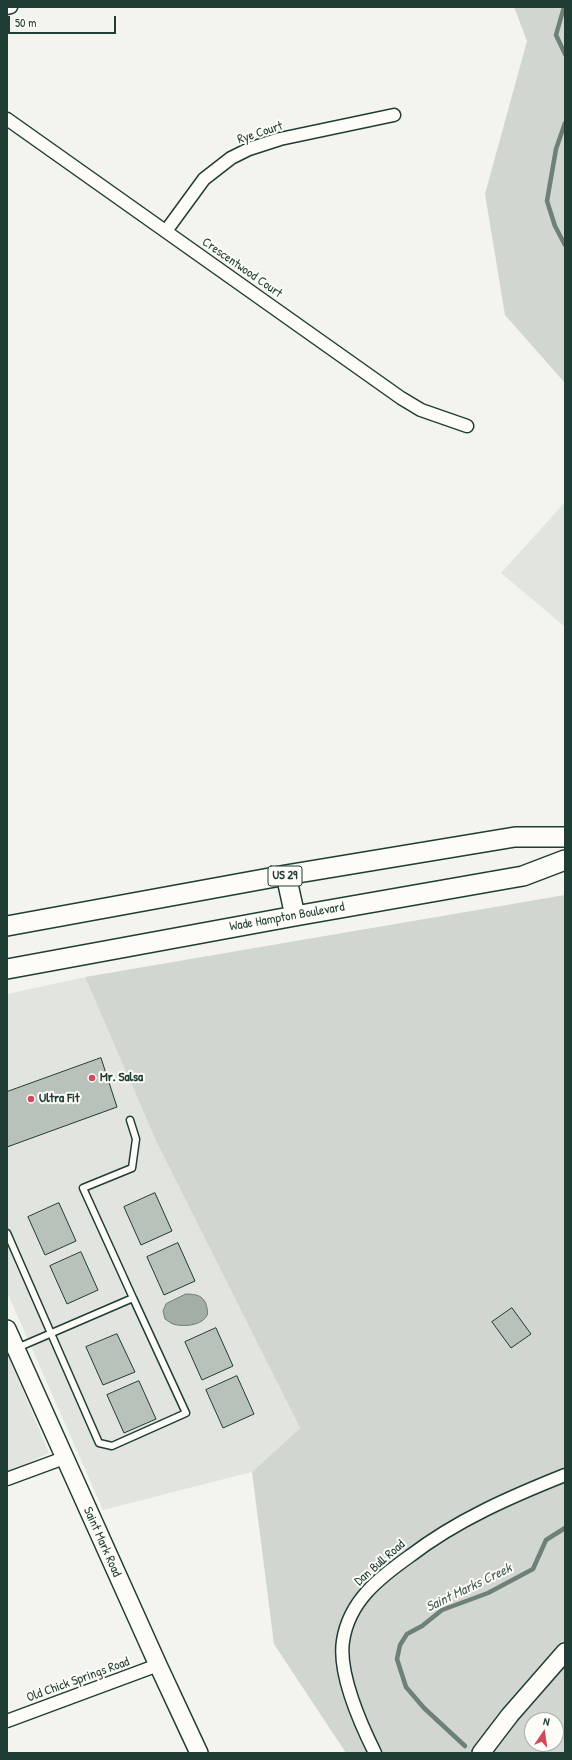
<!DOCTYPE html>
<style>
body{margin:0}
#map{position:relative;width:572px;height:1760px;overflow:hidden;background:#f4f4ef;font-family:"Patrick Hand",sans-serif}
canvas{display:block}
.frame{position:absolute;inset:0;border:8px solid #1f3d34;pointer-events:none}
.north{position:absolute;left:524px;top:1712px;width:40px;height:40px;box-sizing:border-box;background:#fdfcf7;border:1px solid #a4b0a9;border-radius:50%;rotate:13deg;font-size:11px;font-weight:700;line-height:16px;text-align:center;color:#1f3d34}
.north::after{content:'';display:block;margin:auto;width:14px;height:18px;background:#d1495b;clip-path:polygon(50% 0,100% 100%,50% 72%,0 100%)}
.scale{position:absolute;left:8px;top:16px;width:108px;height:18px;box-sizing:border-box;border:2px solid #1f3d34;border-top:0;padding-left:5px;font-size:12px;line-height:14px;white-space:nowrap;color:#1f3d34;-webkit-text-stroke:3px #fdfcf7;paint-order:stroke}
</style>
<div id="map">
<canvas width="572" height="1760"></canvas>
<div class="frame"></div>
<div class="north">N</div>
<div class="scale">50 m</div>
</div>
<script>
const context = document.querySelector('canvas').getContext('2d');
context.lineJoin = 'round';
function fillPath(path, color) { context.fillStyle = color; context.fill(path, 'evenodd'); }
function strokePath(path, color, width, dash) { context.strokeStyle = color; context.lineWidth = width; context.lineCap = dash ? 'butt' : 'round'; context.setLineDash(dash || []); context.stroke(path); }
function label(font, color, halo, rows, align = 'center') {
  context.font = font + ' "Patrick Hand",sans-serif'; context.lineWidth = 4; context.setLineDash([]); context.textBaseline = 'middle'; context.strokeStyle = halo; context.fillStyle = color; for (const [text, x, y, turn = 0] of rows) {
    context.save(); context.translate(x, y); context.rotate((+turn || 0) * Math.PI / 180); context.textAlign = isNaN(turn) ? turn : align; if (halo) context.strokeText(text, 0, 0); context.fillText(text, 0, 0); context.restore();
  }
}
fillPath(new Path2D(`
 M 565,502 L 565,627 L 501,573 Z
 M 85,977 L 156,1141 L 300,1428 L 252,1472 L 103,1510 L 7,1292 L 7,994 Z
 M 7,1352 L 49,1453 L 7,1473 Z`), '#e2e5df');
fillPath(new Path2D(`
 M 514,7 L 565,7 L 565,383 L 505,315 L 485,194 L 527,41 Z
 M 565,895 L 565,1753 L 346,1753 L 274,1644 L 252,1472 L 300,1428 L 156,1141 L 85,977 ZM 532,1720 L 556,1720 L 556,1744 L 532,1744 Z`), '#d1d6d1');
const water = new Path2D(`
 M 186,1294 C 197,1294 205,1296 207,1308 C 208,1311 208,1315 206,1317 C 200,1326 182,1327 173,1324 C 170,1323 167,1320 165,1319 L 163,1311 L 166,1304 Z`);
fillPath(water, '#a3aea7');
strokePath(water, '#6e8179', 1);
strokePath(new Path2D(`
 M 564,7 L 556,35 L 565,54
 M 565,123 L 556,149 L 547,201 L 555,226 L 565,245
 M 465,1746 L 424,1708 L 406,1687 L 397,1659 L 400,1645 L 407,1634 L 422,1626 L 442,1610 L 488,1593 L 533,1569 L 546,1540 L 565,1528`), '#6e8179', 4.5);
const building = new Path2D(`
 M 101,1058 L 117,1107 L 7,1147 L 7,1092 Z
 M 155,1193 L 172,1231 L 141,1245 L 124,1207 Z
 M 59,1203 L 76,1241 L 45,1255 L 28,1217 Z
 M 178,1243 L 195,1281 L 164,1295 L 147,1257 Z
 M 81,1252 L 98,1290 L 67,1304 L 50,1266 Z
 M 512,1308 L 531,1334 L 511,1348 L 492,1322 Z
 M 216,1328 L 233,1366 L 202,1380 L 185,1342 Z
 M 117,1334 L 135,1372 L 103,1385 L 86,1347 Z
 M 237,1376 L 254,1414 L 223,1428 L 206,1390 Z
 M 139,1381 L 156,1419 L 124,1433 L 107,1395 Z`);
fillPath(building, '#b9c1bb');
strokePath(building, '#1f3d34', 1);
const lane = new Path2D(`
 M 7,1233 L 99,1443 L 112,1446 L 186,1413 L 133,1298
 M 17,1348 L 133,1298 L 83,1188 L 132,1168 L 136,1139 L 130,1120`);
const street = new Path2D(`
 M 7,8 L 11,7
 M 7,119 L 401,398 L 421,410 L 467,426
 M 166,231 L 204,179 L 231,158 L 249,149 L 280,139 L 394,115
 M 7,1479 L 64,1458
 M 7,1721 L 158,1665
 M 375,1753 C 361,1725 338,1673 343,1641 C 349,1601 379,1578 410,1556 C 457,1520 510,1497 565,1475`);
const secondary = new Path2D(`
 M 7,1329 L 158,1665 L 199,1753
 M 481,1753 L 510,1715 L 565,1652`);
const primary = new Path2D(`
 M 286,875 L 295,916
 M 7,926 L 286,875 L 515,837 L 565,837
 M 7,969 L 295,916 L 523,876 L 565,860`);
strokePath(lane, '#1f3d34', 9);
strokePath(street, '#1f3d34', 15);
strokePath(secondary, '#1f3d34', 20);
strokePath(primary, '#1f3d34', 22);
strokePath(lane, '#fdfcf7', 6);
strokePath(street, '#fdfcf7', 12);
strokePath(secondary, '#fdfcf7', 17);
strokePath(primary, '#fdfcf7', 19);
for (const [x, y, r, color] of [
 [92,1078,4,"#d1495b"],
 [31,1099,4,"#d1495b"]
]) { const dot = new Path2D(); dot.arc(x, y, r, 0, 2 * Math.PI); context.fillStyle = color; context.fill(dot); strokePath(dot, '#fdfcf7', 1.5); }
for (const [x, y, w] of [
 [285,876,34]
]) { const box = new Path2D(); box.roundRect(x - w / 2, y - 10, w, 20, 3); context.fillStyle = '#fdfcf7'; context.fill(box); strokePath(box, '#1f3d34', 1); }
label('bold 12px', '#1f3d34', null, [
 ["US 29",285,876]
]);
label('13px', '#1f3d34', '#fdfcf7', [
 ["Rye Court",260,133,-18],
 ["Crescentwood Court",242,268,35],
 ["Wade Hampton Boulevard",287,917,-10],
 ["Saint Mark Road",102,1542,66],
 ["Dan Bull Road",380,1563,-41],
 ["Old Chick Springs Road",78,1680,-20]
]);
label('bold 13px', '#1f3d34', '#fdfcf7', [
 ["Mr. Salsa",100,1078],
 ["Ultra Fit",39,1099]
], 'left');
label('italic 14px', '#475f56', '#fdfcf7', [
 ["Saint Marks Creek",469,1588,-26]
]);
</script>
